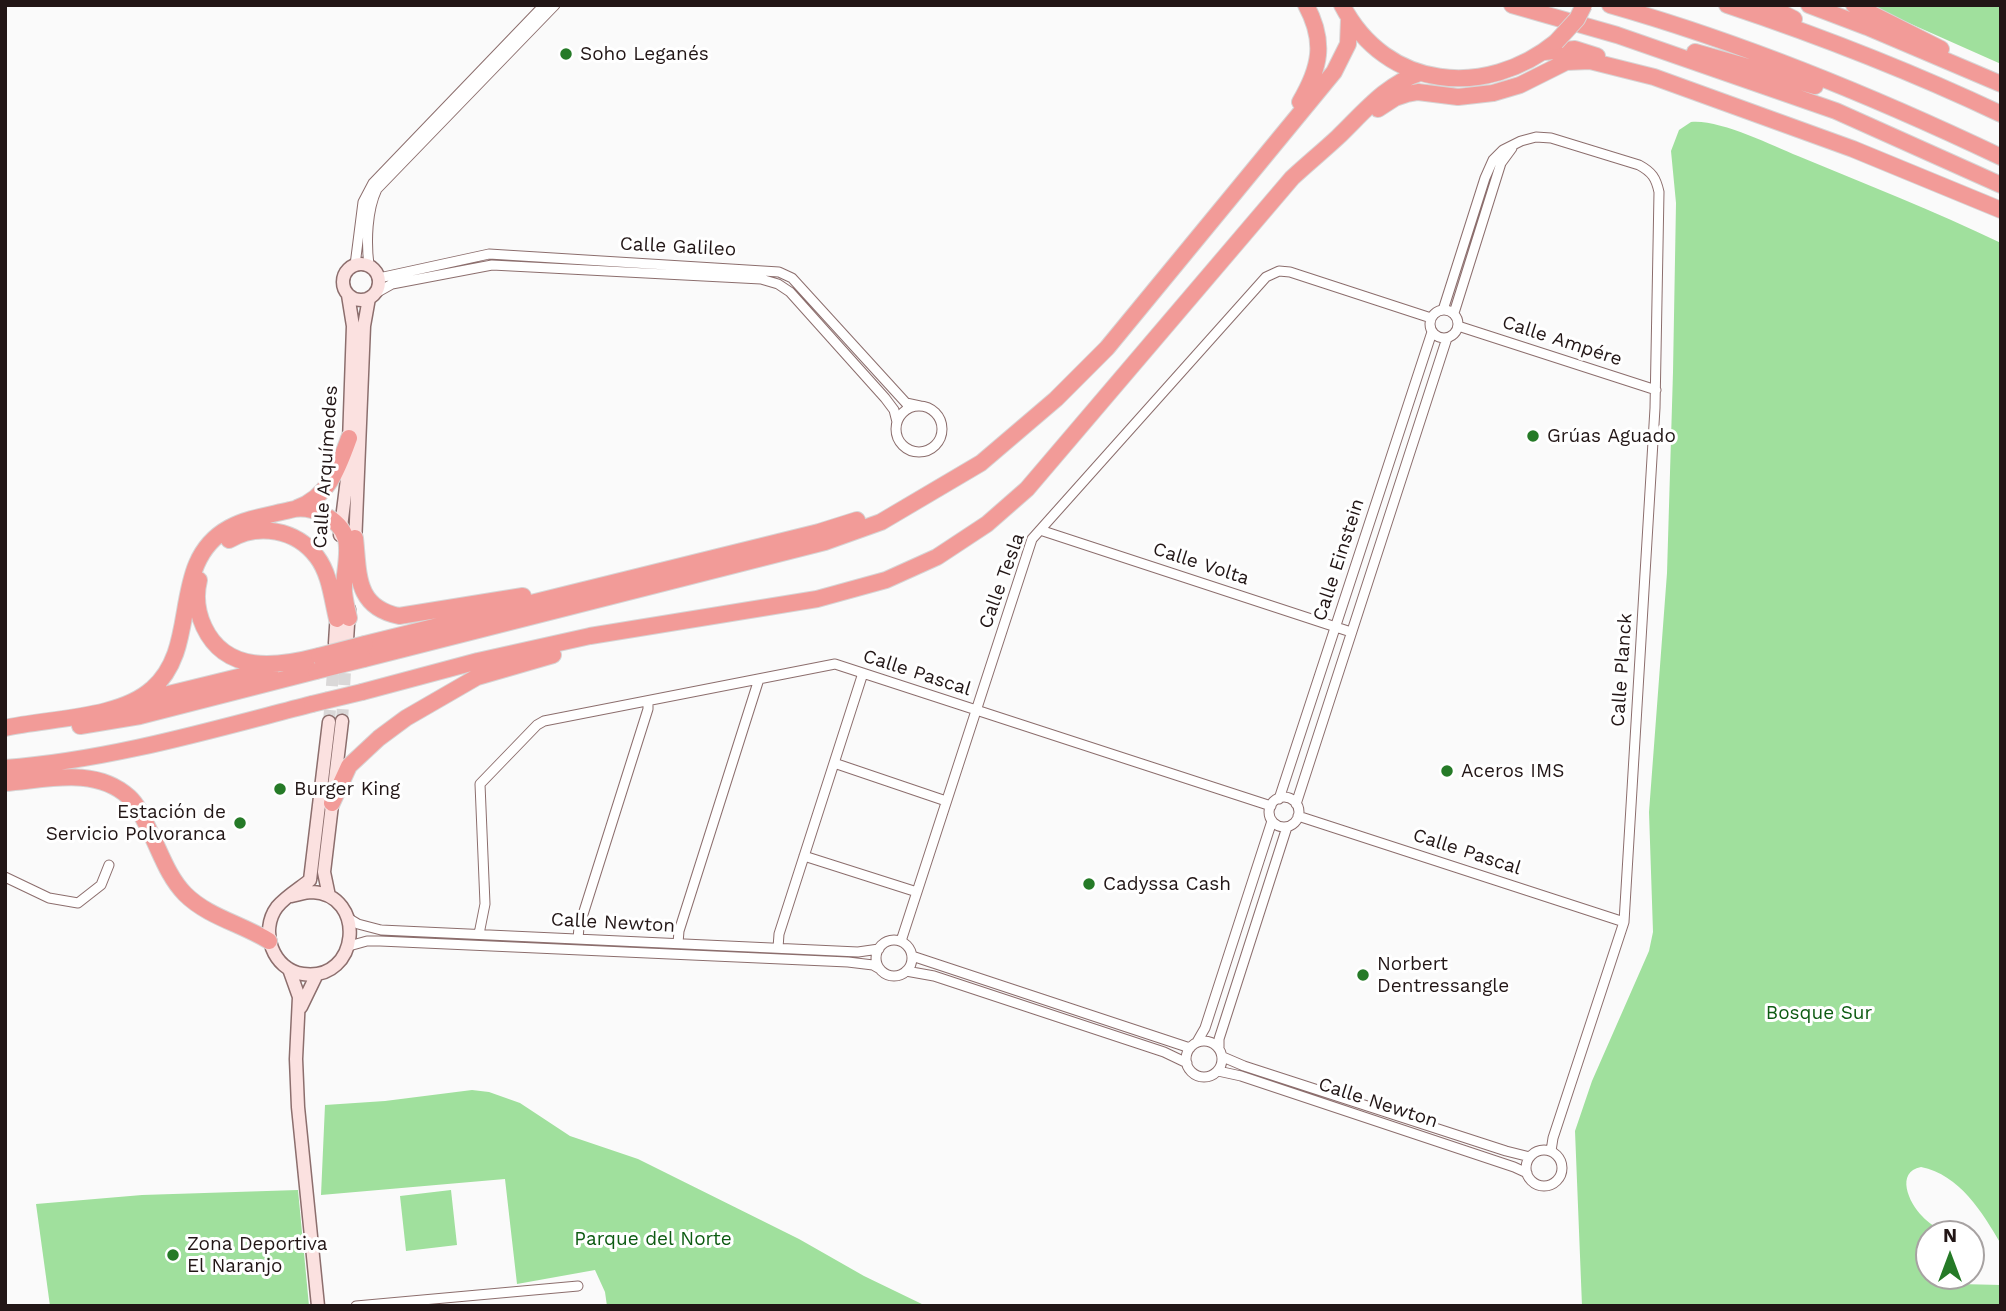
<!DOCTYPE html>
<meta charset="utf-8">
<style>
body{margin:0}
#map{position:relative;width:2006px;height:1311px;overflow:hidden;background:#fafafa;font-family:"Work Sans",sans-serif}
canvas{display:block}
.frame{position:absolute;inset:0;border:7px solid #221616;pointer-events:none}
.north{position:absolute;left:1915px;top:1220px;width:70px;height:70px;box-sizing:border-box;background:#fff;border:2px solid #a7a2a2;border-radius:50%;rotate:0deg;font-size:19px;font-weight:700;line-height:28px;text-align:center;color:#221616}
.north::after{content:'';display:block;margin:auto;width:24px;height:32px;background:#257a27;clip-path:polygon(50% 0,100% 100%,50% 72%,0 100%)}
</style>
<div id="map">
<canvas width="2006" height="1311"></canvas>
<div class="frame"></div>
<div class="north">N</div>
</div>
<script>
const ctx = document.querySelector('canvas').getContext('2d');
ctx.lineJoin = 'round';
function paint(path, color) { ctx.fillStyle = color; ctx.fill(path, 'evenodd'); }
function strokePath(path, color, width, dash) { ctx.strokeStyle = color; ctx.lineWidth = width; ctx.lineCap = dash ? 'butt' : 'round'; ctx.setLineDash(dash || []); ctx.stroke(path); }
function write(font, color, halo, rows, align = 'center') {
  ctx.font = font + ' "Work Sans",sans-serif'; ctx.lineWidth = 6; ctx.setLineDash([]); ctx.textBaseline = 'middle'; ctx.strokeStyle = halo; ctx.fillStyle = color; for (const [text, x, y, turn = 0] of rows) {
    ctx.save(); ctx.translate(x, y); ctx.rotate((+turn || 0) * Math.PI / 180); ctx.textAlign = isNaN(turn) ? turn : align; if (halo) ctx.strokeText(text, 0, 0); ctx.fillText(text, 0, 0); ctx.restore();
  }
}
paint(new Path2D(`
 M1870,5H2001V64L1884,12Z
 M1691,122C1719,119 1771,145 1798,156C1866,184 1934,211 2001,243V1244C1982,1212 1960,1175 1921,1167C1895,1172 1909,1203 1922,1216C1928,1223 1937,1227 1943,1234H1929V1276H1957V1280L1960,1284L2001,1285V1306H1582L1575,1131L1592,1081L1649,951L1653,932L1649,812L1667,573L1673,372L1676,203L1671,151L1679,130Z
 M472,1090L489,1092L520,1103L570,1136L638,1159L799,1239L864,1276L926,1306H607L605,1292L595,1270L517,1284L505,1179L321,1195L325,1105L385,1101Z
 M298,1190L309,1306H50L36,1204L142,1195Z
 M451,1190L457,1245L406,1251L400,1196Z`), '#a0e09d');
strokePath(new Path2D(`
 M342,721L346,655
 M329,722L334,660`), '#dad8d8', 12, [12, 6]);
const street = new Path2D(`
 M355,265L363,202L373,183L544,5
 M369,265C366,242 367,210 377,189L555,5
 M379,278L489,254L779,272L792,278L906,403L920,406
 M376,293L392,284L492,265L761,279L778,284L790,292L885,398L894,410L897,422
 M1430 324a14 14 0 1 1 28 0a14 14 0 1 1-28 0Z
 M1443,310L1485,178L1493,160L1503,150L1521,141L1536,137L1551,138L1639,165C1652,172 1656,178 1659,192L1655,408L1624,922L1553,1138L1551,1151
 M1454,313L1501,163L1512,148
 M1458,326L1656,390
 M896 429a23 23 0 1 1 46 0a23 23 0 1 1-46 0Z
 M1040,530L1351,632
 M834,763L946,801
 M1269 812a15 15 0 1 1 30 0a15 15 0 1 1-30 0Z
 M1279,799L1432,332
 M1296,804L1447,338
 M1298,816L1624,922
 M804,856L917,892
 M5,877L49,898L78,903L101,885L109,865
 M348,918L358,924L381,930L858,952L879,949
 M479,934L485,904L480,784L537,725L544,721L835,664L1271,806
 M578,939L579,927L648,709V701
 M876 958a18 18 0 1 1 36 0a18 18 0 1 1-36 0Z
 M901,941L1032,539L1266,277L1279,271L1290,272L1431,318
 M678,943L679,931L759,679
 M349,946L367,941H380L848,962L873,965L880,969
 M778,948L779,934L863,673
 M912,956L1190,1048
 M906,971L934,976L1164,1052L1187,1063
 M1186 1059a18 18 0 1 1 36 0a18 18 0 1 1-36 0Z
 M1197,1042L1205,1028L1272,821
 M1219,1047V1039L1287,827
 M1223,1057L1244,1066L1506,1151L1530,1157
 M1218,1071L1241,1076L1514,1167L1527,1173
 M1526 1168a18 18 0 1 1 36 0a18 18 0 1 1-36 0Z
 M356,1306L578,1286`);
const secondary = new Path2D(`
 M343 282a18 18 0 1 1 36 0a18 18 0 1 1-36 0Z
 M340,535L348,471L353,326L348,295
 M355,545L364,326L369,298
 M347,640L349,609
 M335,643L337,612
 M291,896C297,895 305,892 312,892C367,894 360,982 303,974C273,970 259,931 277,907C285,897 300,888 310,880L329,722
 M329,896L324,872L342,721
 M289,969L299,997L296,1059L298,1107L318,1306
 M301,1007L317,974`);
const highway = new Path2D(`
 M1342,5C1386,90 1486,99 1556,42
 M1512,5L1617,35L1836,111L2001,185
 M1610,5C1744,43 1875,97 2001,157
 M1727,5C1820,36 1912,72 2001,114
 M1766,5L1794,19
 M1809,5L1867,27L2001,84
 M1854,5L1941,49
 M1544,52L1575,49L1597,56
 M1695,52L1815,86
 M1300,102C1320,68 1326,42 1306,5
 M1378,109L1395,98L1407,94L1418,92L1458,97L1493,93L1520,85L1566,62L1590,61L1654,77L1853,149L2001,210
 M297,508C329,496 338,468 349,438
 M355,538C359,574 355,607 399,616L523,596
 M229,540C258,523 296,529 317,557C330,574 332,599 337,619
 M199,580C195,596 197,612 204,627C226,674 277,667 319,656
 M365,644L819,532L857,520
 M364,659L825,542L881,522L981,463L1056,399L1107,348L1334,72L1348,44L1349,18
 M362,692L478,661L590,636L817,599L886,580L937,557L987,524L1027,489L1292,178C1307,164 1323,151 1338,137C1363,113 1386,84 1420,73
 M140,701L271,669
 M80,726L140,716L316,671
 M5,728C48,718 119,719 152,689C202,646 167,562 229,528C247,518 270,515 290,510C310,504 340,518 346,539C350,555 343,576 344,592C345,601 347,610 349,618
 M5,768C110,760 211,730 312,704
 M5,783C46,780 95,766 129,797C140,807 146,825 153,838C162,857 170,879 185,894C208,917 242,924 269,941
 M332,803L349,766L379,738L406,718L477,677L553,655`);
strokePath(street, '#8c6e6d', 11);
strokePath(secondary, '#8c6e6d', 15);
strokePath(highway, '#d7d5d5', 18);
strokePath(street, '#fff', 9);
strokePath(secondary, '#fbe1e0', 12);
strokePath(highway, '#f29b98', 16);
const highwayBridge = new Path2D(`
 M1556,42L1577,19L1584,5
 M319,656L365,644
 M316,671L364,659
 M312,704L362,692`);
strokePath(highwayBridge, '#d7d5d5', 18, []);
strokePath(highwayBridge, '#f29b98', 16);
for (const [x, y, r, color] of [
 [566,54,7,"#257a27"],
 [1533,436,7,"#257a27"],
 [1447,771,7,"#257a27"],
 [280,789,7,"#257a27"],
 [240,823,7,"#257a27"],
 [1089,884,7,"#257a27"],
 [1363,975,7,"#257a27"],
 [173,1255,7,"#257a27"]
]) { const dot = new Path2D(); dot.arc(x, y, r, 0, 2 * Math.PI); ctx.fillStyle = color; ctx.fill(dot); strokePath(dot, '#fff', 2.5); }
write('19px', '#221616', '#fff', [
 ["Soho Leganés",580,54],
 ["Grúas Aguado",1547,436],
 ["Aceros IMS",1461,771],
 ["Burger King",294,789],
 ["Estación de",226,812,"right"],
 ["Servicio Polvoranca",226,834,"right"],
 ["Cadyssa Cash",1103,884],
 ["Norbert",1377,964],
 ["Dentressangle",1377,986],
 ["Zona Deportiva",187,1244],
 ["El Naranjo",187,1266]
], 'left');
write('19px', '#221616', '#fff', [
 ["Calle Galileo",678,247,3],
 ["Calle Ampére",1562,341,18],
 ["Calle Arquímedes",326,467,-86],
 ["Calle Einstein",1339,560,-72],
 ["Calle Volta",1201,564,18],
 ["Calle Tesla",1002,581,-70],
 ["Calle Planck",1622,670,-86],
 ["Calle Pascal",917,673,18],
 ["Calle Pascal",1467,852,18],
 ["Calle Newton",613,923,3],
 ["Calle Newton",1378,1103,18]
]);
write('19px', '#0d5b12', '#fff', [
 ["Bosque Sur",1819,1013],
 ["Parque del Norte",653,1239]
]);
</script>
